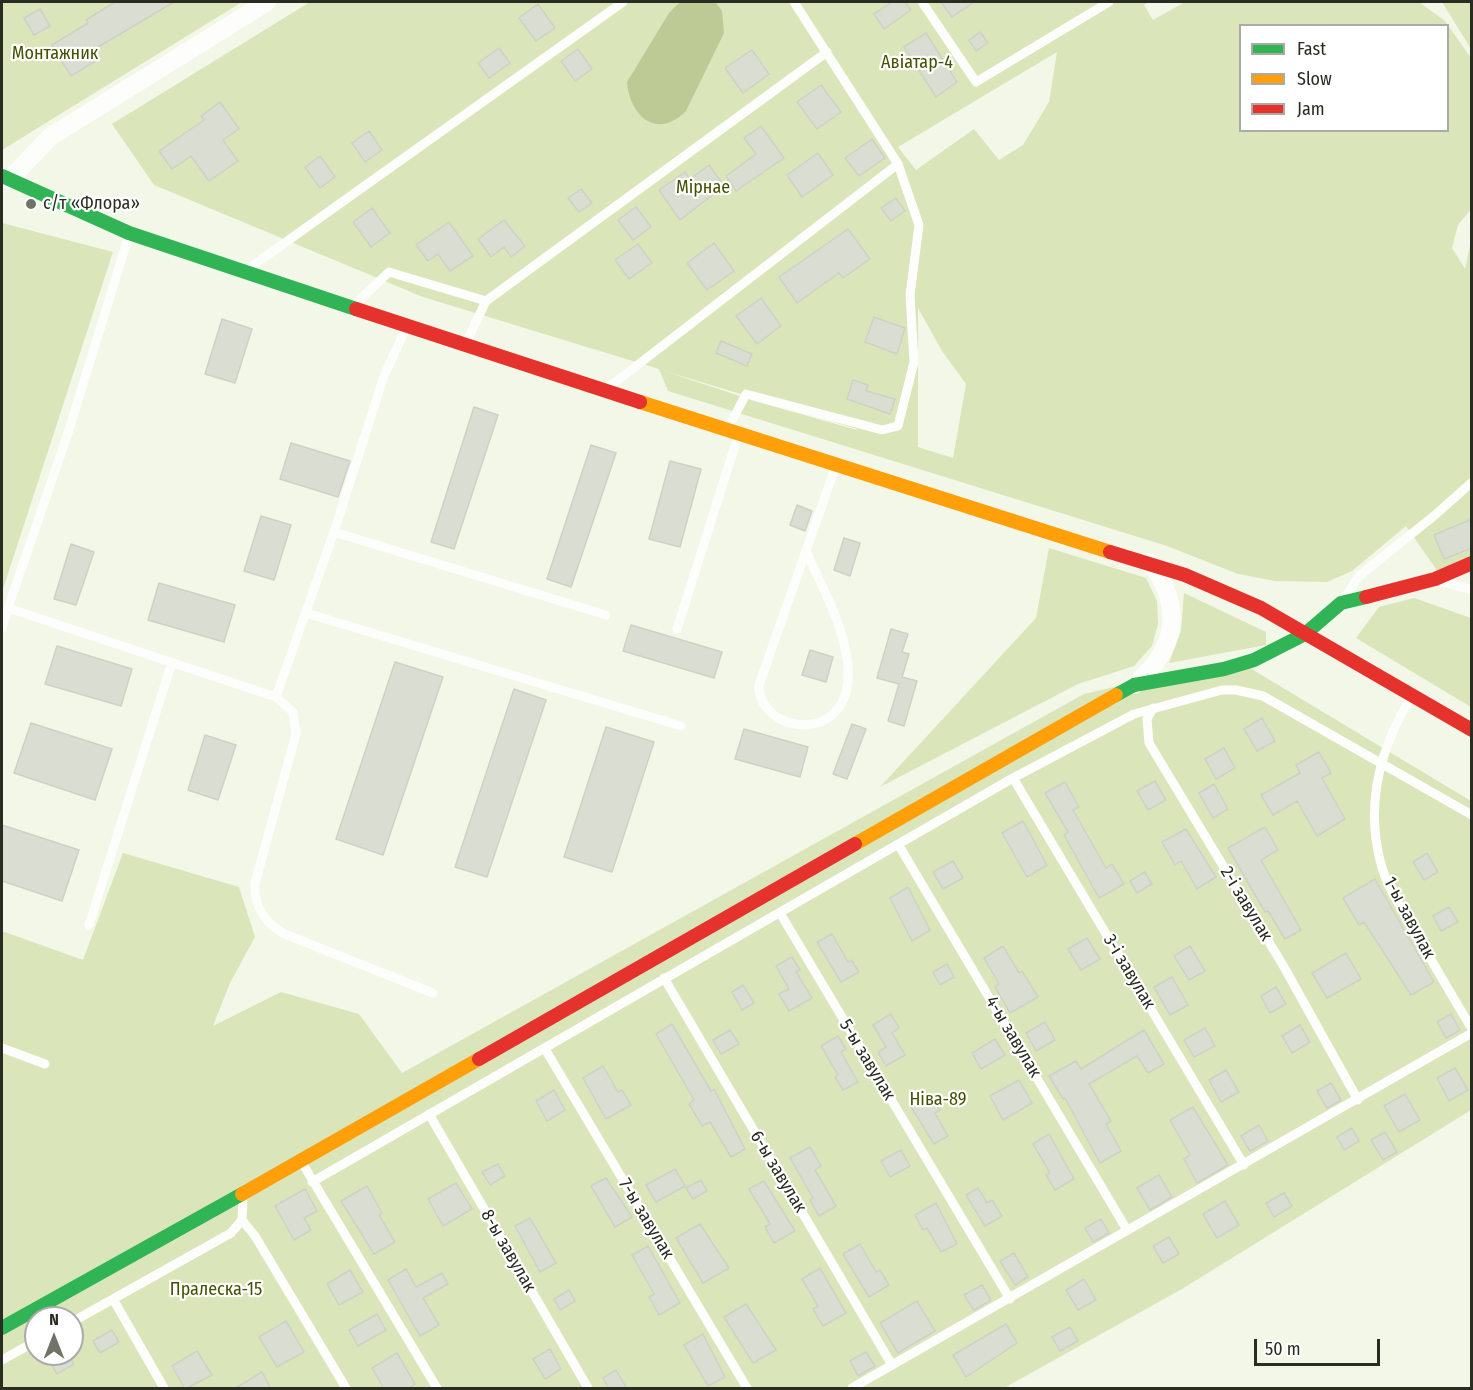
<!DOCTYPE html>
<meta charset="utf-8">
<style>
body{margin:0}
#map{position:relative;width:1473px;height:1390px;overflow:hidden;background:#f2f7e8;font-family:"Fira Sans Condensed",sans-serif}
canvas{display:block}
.frame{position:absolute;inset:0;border:3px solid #2a2c22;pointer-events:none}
.legend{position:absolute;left:1239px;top:24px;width:210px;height:108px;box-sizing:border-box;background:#fff;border:2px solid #aaaba7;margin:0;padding:8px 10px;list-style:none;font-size:18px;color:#2a2c22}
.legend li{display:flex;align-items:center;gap:12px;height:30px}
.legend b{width:30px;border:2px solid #aaaba7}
.north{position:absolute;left:24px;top:1306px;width:60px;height:60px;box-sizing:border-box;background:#fff;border:2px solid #aaaba7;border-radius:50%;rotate:0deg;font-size:16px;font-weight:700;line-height:24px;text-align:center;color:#2a2c22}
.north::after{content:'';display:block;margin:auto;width:21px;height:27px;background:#707367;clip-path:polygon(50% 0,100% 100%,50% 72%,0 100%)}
.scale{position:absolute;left:1254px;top:1339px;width:126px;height:27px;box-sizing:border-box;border:3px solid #2a2c22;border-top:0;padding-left:8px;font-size:18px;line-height:21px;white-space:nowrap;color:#2a2c22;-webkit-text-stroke:4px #fff;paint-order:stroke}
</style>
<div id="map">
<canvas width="1473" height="1390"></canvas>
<div class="frame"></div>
<ul class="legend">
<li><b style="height:8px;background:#30b455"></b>Fast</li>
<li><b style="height:8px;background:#ff9f0a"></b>Slow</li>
<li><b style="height:8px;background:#e5322d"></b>Jam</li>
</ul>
<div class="north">N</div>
<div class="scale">50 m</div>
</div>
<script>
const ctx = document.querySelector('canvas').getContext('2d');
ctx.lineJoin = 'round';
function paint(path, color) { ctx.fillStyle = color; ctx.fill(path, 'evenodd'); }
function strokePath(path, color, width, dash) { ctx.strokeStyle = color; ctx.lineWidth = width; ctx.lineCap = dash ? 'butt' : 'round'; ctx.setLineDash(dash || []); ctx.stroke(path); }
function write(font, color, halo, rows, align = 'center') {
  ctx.font = font + ' "Fira Sans Condensed",sans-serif'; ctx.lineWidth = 4.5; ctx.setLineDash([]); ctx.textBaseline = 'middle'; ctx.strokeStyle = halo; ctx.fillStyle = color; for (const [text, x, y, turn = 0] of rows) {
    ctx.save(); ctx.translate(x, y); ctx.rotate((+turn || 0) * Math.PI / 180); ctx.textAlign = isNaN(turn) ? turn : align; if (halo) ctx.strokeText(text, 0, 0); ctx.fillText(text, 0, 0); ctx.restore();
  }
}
paint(new Path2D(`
 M2,2H242L2,150Z
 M310,2H1149L1144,5L1153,20L1185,2H1419L1445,21L1471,58V209L1458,225L1452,248L1465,269L1471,241V557L1438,572L1406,526L1352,571L1327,582L1275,581L1238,574L1167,546L668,391L659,369L423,297L154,185L112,124ZM1240,26H1448V130H1240ZM1057,52L1049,102L1023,145L999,160L974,129L916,170L898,147ZM918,308L942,351L966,384L953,458L918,447ZM661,370L857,429V430L758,402Z
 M1442,2H1471V49Z
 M2,223L113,252L2,592Z
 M1049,548L1146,578L1157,601L1158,624L1152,646L1134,666L1078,684L880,787L1036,618Z
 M1184,593L1266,632V645L1169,663L1181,631Z
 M1414,598L1471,618V707L1356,638L1379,607Z
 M1235,659L1471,801V1110L1182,1289L1004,1388H2V931L83,960L123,853L239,887L255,937L230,983L213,1026L281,992L359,1014L402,1073L1084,694ZM36,1318H72V1354H36Z`), '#dae5ba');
paint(new Path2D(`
 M680,2H715L722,11L724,33L686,111C657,140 630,117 627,82L669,13Z`), '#bdca96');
const building = new Path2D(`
 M115,2H174L88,53L94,62L71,76L52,45L88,23L86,20Z
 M892,2H905L911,10L884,29L874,14Z
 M941,2H974L952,17Z
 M538,4L555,28L536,41L519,18Z
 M40,9L50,26L34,35L24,18Z
 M980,32L988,43L976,51L969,40Z
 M926,33L957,82L936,97L904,47Z
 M499,48L510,63L489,78L478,63Z
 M578,49L592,69L575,81L561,61Z
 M752,50L769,74L743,93L725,68Z
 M821,85L841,112L817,129L797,102Z
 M220,102L239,129L223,140L238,161L209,181L191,156L172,169L159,151L204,120L201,116Z
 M761,126L784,158L736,191L726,176L756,154L744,138Z
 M369,131L382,150L365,162L352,143Z
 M872,139L885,158L859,176L845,158Z
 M818,153L833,175L802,197L787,175Z
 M320,156L335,177L320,188L305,167Z
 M709,165L724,186L680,220L659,190L685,172L690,179Z
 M581,189L592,203L579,212L568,198Z
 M896,198L905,211L891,221L881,208Z
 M636,207L651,227L633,240L618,220Z
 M372,208L390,233L371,247L353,222Z
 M504,220L525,246L511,257L504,247L491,257L478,239Z
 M449,222L473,256L450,271L438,254L428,261L416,245Z
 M848,229L870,259L843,278L839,273L797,303L779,277Z
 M714,243L734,271L707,290L687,263Z
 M638,244L652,263L629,279L615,260Z
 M761,298L781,326L757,344L736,316Z
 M874,317L905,328L897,354L865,342Z
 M222,319L252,329L235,383L205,374Z
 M721,341L752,354L747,366L716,353Z
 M853,380L868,385L866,391L895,399L890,414L847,399Z
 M474,407L498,415L454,549L431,542Z
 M291,443L350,461L338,497L280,479Z
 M591,445L616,453L571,587L547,579Z
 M670,461L701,469L680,547L649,539Z
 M797,505L812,511L805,531L790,525Z
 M261,516L291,525L274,580L244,571Z
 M1472,519V548L1444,559L1434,535Z
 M844,538L860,543L850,576L834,570Z
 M71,544L94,552L76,605L54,599Z
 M159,583L235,605L224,642L148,620Z
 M631,625L722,652L714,678L623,651Z
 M891,629L908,634L902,652L909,654L902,677L917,681L904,726L888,721L899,684L877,678Z
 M57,646L132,669L121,706L45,684Z
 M810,650L833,657L826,682L802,675Z
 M395,662L443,677L383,855L336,839Z
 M514,689L546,700L487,877L455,867Z
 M1262,718L1275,741L1257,751L1244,729Z
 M31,723L112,749L95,800L14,773Z
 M852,724L866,729L847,779L833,774Z
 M606,727L654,742L612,872L564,857Z
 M744,729L808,747L800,777L735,759Z
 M205,735L236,745L218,800L188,790Z
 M1224,748L1235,768L1216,779L1205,759Z
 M1319,752L1331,773L1322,778L1345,819L1317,836L1297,801L1273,815L1261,795L1300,773L1296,765Z
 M1155,781L1166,800L1148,810L1137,791Z
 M1065,782L1079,807L1073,810L1106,868L1112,864L1124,884L1099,898L1064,835L1068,832L1045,793Z
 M1214,784L1228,809L1213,818L1199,793Z
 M1023,821L1047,865L1027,877L1002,833Z
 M2,825L79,850L62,901L2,881Z
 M1265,827L1278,850L1261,860L1301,930L1285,939L1268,911L1265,912L1228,848Z
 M1186,829L1216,877L1197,889L1181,861L1175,865L1162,842Z
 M1427,853L1438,872L1424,880L1413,862Z
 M953,861L963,878L943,889L933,872Z
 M1145,872L1152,884L1137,893L1130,881Z
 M1375,879L1434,982L1411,995L1364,922L1359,925L1343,898Z
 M908,887L930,930L912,941L890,898Z
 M1449,907L1458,922L1441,931L1433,916Z
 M832,934L848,962L851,960L859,972L841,982L817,942Z
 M1087,938L1100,959L1081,970L1068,949Z
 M1003,946L1019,973L1022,971L1038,997L1010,1013L995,987L999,984L984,958Z
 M1190,946L1205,971L1189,980L1174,956Z
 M1346,953L1361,979L1327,998L1312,973Z
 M792,957L800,970L796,972L812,998L789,1011L779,994L789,989L776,966Z
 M947,964L954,977L940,985L933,972Z
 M1172,977L1188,1005L1170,1015L1154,987Z
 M743,985L754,1003L742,1010L732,992Z
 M1276,987L1286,1004L1270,1013L1261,996Z
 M891,1014L899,1028L892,1033L905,1055L886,1066L878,1052L886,1047L873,1025Z
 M1451,1014L1460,1030L1446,1038L1437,1022Z
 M1045,1022L1055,1040L1036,1051L1026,1033Z
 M672,1024L711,1091L714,1089L745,1149L731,1157L710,1122L702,1126L689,1104L694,1100L656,1034Z
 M1300,1025L1310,1042L1292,1053L1282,1036Z
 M1205,1028L1215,1046L1194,1057L1184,1040Z
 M730,1030L739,1044L721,1054L713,1040Z
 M1144,1030L1164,1064L1148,1073L1137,1056L1089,1084L1111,1121L1106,1124L1121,1151L1100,1163L1065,1098L1063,1099L1049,1076L1076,1061L1081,1069Z
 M838,1036L846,1049L841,1052L858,1082L843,1090L835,1077L838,1075L821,1046Z
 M995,1039L1005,1055L981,1069L972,1053Z
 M603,1066L618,1092L622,1090L631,1105L606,1119L583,1078Z
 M1455,1068L1468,1090L1449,1101L1437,1078Z
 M1226,1070L1239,1092L1221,1102L1209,1080Z
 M1019,1080L1032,1103L1003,1120L990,1096Z
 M1331,1083L1341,1100L1327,1108L1317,1091Z
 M554,1090L565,1110L547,1121L536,1101Z
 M1405,1094L1420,1120L1399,1132L1384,1106Z
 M932,1095L940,1110L935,1113L948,1136L934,1144L911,1107Z
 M1193,1107L1228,1165L1197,1183L1184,1159L1190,1155L1170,1120Z
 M1259,1125L1268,1141L1250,1151L1241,1136Z
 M1352,1128L1359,1141L1344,1150L1337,1137Z
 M1385,1132L1397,1152L1383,1160L1371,1140Z
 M1049,1134L1074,1179L1055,1190L1046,1175L1050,1173L1033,1144Z
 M810,1147L821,1166L815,1170L836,1206L819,1216L810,1200L813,1198L790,1158Z
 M901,1150L910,1166L890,1177L881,1161Z
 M498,1164L505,1176L490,1185L482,1172Z
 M675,1169L685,1186L656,1202L646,1185Z
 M1159,1175L1172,1197L1150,1210L1137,1188Z
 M606,1178L632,1217L615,1227L591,1186Z
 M701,1180L707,1191L693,1199L686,1188Z
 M764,1181L795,1231L774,1243L765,1227L770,1224L749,1189Z
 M456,1183L472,1209L443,1226L428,1199Z
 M367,1186L382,1213L379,1215L395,1242L374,1254L341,1201Z
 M978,1188L987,1203L992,1200L1002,1216L985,1226L966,1195Z
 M305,1189L317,1211L304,1218L311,1230L294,1240L275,1206Z
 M1284,1193L1292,1206L1274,1217L1266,1203Z
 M1225,1201L1239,1225L1217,1238L1203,1214Z
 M936,1203L957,1244L941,1252L927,1228L923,1230L915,1215Z
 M530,1218L556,1263L540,1272L515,1226Z
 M1101,1219L1109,1233L1093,1242L1085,1228Z
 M700,1224L729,1268L703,1283L676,1238Z
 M1169,1237L1179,1254L1163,1263L1153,1246Z
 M860,1244L876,1272L880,1270L889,1285L869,1297L843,1254Z
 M648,1246L680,1303L659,1315L649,1297L654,1294L632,1255Z
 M1014,1253L1028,1277L1015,1285L1000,1261Z
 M820,1268L846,1313L823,1326L813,1309L818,1306L802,1279Z
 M406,1269L416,1287L442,1273L448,1284L423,1298L439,1325L420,1336L388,1280Z
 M350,1270L363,1292L339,1305L327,1284Z
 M1084,1279L1096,1300L1078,1310L1066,1290Z
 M982,1285L991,1300L974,1310L964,1295Z
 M569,1290L575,1301L560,1310L554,1299Z
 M917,1301L935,1331L898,1353L880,1323Z
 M746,1304L776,1350L753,1363L724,1317Z
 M377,1314L386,1330L358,1346L349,1330Z
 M286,1321L304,1352L277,1367L259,1337Z
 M1006,1324L1017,1343L966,1377L953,1355Z
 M1070,1327L1078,1341L1060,1351L1052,1337Z
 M112,1330L119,1342L100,1353L93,1341Z
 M703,1334L725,1377L708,1386L684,1345Z
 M550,1349L561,1369L545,1379L533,1359Z
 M197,1351L212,1375L185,1389L172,1366Z
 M866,1352L875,1366L858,1376L850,1361Z
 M397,1353L415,1384L408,1389H384L372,1368Z
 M63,1354H68L74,1364L57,1374L50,1362Z
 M616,1370L627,1389H609L603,1378Z
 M262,1372L271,1389H234Z`);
paint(building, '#daded2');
strokePath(building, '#ced2c5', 1.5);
strokePath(new Path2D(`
 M922,2L976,82L1109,2
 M129,235L68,433L8,608L276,697L334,532L384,376L406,328
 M248,269L623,2
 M354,305L389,272L486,301
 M466,343L486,301L827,52
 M609,387L898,164L794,2
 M724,427L733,419L746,394L882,430L898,426L914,362L910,295L919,225L898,164
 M334,532L606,615
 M806,551C822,587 845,627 848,667C854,747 758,735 759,685L835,468
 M1443,582L1472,590
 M1346,596L1359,576L1435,515L1472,482
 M306,613L681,726
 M2,628L8,608
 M677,629L738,436
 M276,697L293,712L296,734L255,883C254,908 265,924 287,935L433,993
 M1411,697C1380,748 1365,805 1381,864C1387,887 1402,909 1414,930C1433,963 1452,996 1472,1029
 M1153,708L1147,719L1149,743L1284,967L1358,1100
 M1013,778L1244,1165
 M898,844L1127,1230
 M780,913L1010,1299
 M89,925L172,662
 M664,978L892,1365
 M2,1048L45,1064
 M545,1049L747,1388
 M429,1114L588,1388
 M301,1161L437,1388
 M312,1182L1013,778L1134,714L1222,690H1236L1263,696L1472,815
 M242,1220L255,1236L346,1388
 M113,1299L164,1388
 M72,1322L231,1233L242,1220L243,1197
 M2,1360L36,1341
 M852,1388L1472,1033`), '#fdfefc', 9);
strokePath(new Path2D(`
 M9,180L50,137L267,2
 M1134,685C1177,649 1184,608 1150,562`), '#fdfefc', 18);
strokePath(new Path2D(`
 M2,176L129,233L356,309
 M1116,695L1134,685L1224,669L1254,660L1305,634L1341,603L1366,597
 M2,1328L242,1194`), '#30b455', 14);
strokePath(new Path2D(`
 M640,402L1110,552
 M855,844L1116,695
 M242,1194L479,1059`), '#ff9f0a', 14);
strokePath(new Path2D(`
 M356,309L640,402
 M1110,552L1185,575L1261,608L1472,730
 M1366,597L1435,579L1472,563
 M479,1059L855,844`), '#e5322d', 14);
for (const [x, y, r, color] of [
 [31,204,6,"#707367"]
]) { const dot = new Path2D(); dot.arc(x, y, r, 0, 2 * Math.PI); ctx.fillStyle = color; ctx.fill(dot); strokePath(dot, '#fff', 2); }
write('18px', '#445100', '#fff', [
 ["Монтажник",55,54],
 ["Авіатар-4",917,63],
 ["Мірнае",703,188],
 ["Ніва-89",938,1100],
 ["Пралеска-15",216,1290]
]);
write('18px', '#2a2c22', '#fff', [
 ["с/т «Флора»",43,204]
], 'left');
write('18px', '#2a2c22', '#fff', [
 ["2-і завулак",1246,904,59],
 ["1-ы завулак",1409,918,62],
 ["3-і завулак",1129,972,59],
 ["4-ы завулак",1013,1037,59],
 ["5-ы завулак",867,1060,59],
 ["6-ы завулак",778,1172,59],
 ["7-ы завулак",646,1219,59],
 ["8-ы завулак",508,1251,60]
]);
</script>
